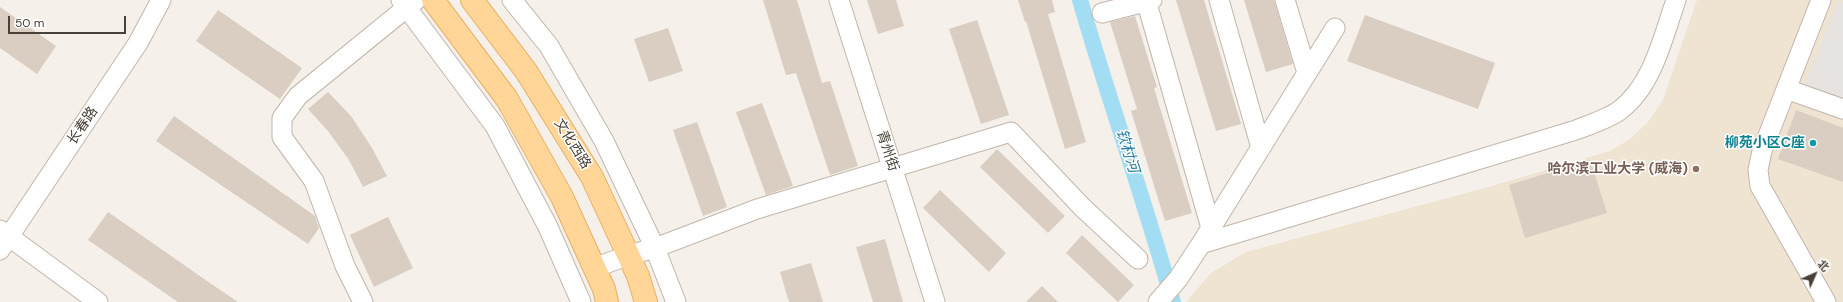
<!DOCTYPE html>
<meta charset="utf-8">
<style>
body{margin:0}
#map{position:relative;width:1843px;height:302px;overflow:hidden;background:#f5f0e9;font-family:"DM Sans","Noto Sans SC",sans-serif}
canvas{display:block}
.north{position:absolute;left:1795px;top:254px;width:40px;height:40px;-webkit-text-stroke:3px #fff;paint-order:stroke;rotate:45deg;font-size:11px;font-weight:700;line-height:16px;text-align:center;color:#494037}
.north::after{content:'';display:block;margin:auto;width:14px;height:18px;background:#494037;clip-path:polygon(50% 0,100% 100%,50% 72%,0 100%)}
.scale{position:absolute;left:8px;top:16px;width:118px;height:18px;box-sizing:border-box;border:2px solid #494037;border-top:0;padding-left:5px;font-size:12px;line-height:14px;white-space:nowrap;color:#494037;-webkit-text-stroke:3px #fff;paint-order:stroke}
</style>
<div id="map">
<canvas width="1843" height="302"></canvas>
<div class="north">北</div>
<div class="scale">50 m</div>
</div>
<script>
const ctx = document.querySelector('canvas').getContext('2d');
ctx.lineJoin = 'round';
function paint(path, color) { ctx.fillStyle = color; ctx.fill(path, 'evenodd'); }
function strokePath(path, color, width, dash) { ctx.strokeStyle = color; ctx.lineWidth = width; ctx.lineCap = dash ? 'butt' : 'round'; ctx.setLineDash(dash || []); ctx.stroke(path); }
function write(font, color, halo, rows, align = 'center') {
  ctx.font = font + ' "DM Sans","Noto Sans SC",sans-serif'; ctx.lineWidth = 3; ctx.setLineDash([]); ctx.textBaseline = 'middle'; ctx.strokeStyle = halo; ctx.fillStyle = color; for (const [text, x, y, turn = 0] of rows) {
    ctx.save(); ctx.translate(x, y); ctx.rotate((+turn || 0) * Math.PI / 180); ctx.textAlign = isNaN(turn) ? turn : align; if (halo) ctx.strokeText(text, 0, 0); ctx.fillText(text, 0, 0); ctx.restore();
  }
}
paint(new Path2D(`
 M1697,0H1843V302H1186L1211,273L1246,252L1489,187L1610,151L1630,139L1647,123L1663,100Z`), '#efe3d2');
paint(new Path2D(`
 M1838,1L1843,2V100L1804,85Z`), '#e6e3e1');
strokePath(new Path2D(`
 M1080,0C1109,101 1145,201 1173,302`), '#a3ddf4', 16);
paint(new Path2D(`
 M763,0H797L822,83L830,81L858,166L830,175L796,73L786,75Z
 M867,0H896L904,26L878,34Z
 M1018,0H1052L1055,12L1048,14L1086,142L1065,149L1026,21L1025,22Z
 M1176,0H1204L1241,124L1216,131Z
 M1244,0H1274L1293,64L1266,72Z
 M0,7L56,46L37,74L0,48Z
 M218,10L302,68L280,99L196,41Z
 M1365,15L1495,63L1478,109L1347,61Z
 M1135,16L1157,87L1154,88L1192,213L1165,221L1131,111L1137,109L1110,22Z
 M977,20L1009,115L981,124L949,29Z
 M668,28L683,71L649,82L634,39Z
 M328,92L351,116L372,148L387,176L363,187L349,160L328,131L308,109Z
 M762,103L793,186L766,195L736,112Z
 M1796,110L1843,128V182L1778,159Z
 M174,116L315,216L319,228L308,244L156,141Z
 M697,122L727,207L703,216L673,130Z
 M997,149L1065,216L1048,233L980,167Z
 M1590,160L1607,213L1525,238L1509,185Z
 M940,190L1006,253L989,272L923,208Z
 M108,212L207,281L238,302H178L88,240Z
 M388,217L413,268L374,287L350,235Z
 M1082,235L1134,285L1118,302L1066,253Z
 M885,239L903,302H873L856,247Z
 M811,263L823,302H789L780,272Z
 M1042,286L1058,302H1026Z`), '#dacdc1');
const minor = new Path2D(`
 M401,0L495,126L548,227L581,302
 M512,0L549,46L604,141L655,248L676,302
 M839,0L935,302
 M1146,0L1211,228
 M1219,0L1261,148
 M1285,0L1307,73
 M1821,0L1762,151L1758,170L1760,186L1826,302
 M1102,13L1152,0
 M1786,89L1843,109
 M0,230L98,302
 M1201,244L1576,130C1589,125 1610,118 1620,110C1653,85 1663,37 1676,0
 M0,250L138,43L161,0
 M594,268L629,255L655,248L757,209L1011,132L1083,208L1138,259
 M363,302L345,266L314,181L282,137V118L298,96L416,0
 M1158,302L1178,279L1201,244L1335,28`);
const major = new Path2D(`
 M433,0L507,99L562,197L604,289L607,302
 M472,0L526,71L592,177L638,276L646,302`);
strokePath(minor, '#c1b6ab', 21);
strokePath(major, '#e9b063', 24);
strokePath(minor, '#fff', 19);
strokePath(major, '#ffd598', 22);
for (const [x, y, r, color] of [
 [1813,143,4,"#0f9aa8"],
 [1696,169,4,"#8d6e63"]
]) { const dot = new Path2D(); dot.arc(x, y, r, 0, 2 * Math.PI); ctx.fillStyle = color; ctx.fill(dot); strokePath(dot, '#fff', 1.5); }
write('14px', '#494037', '#fff', [
 ["长春路",83,126,-56],
 ["文化西路",572,144,58],
 ["青州街",887,151,72]
]);
write('bold 14px', '#0d838f', '#fff', [
 ["柳苑小区C座",1805,143]
], 'right');
write('bold 14px', '#785e54', '#fff', [
 ["哈尔滨工业大学 (威海)",1688,169]
], 'right');
write('italic 15px', '#267da2', '#fff', [
 ["钦村河",1127,151,73]
]);
</script>
